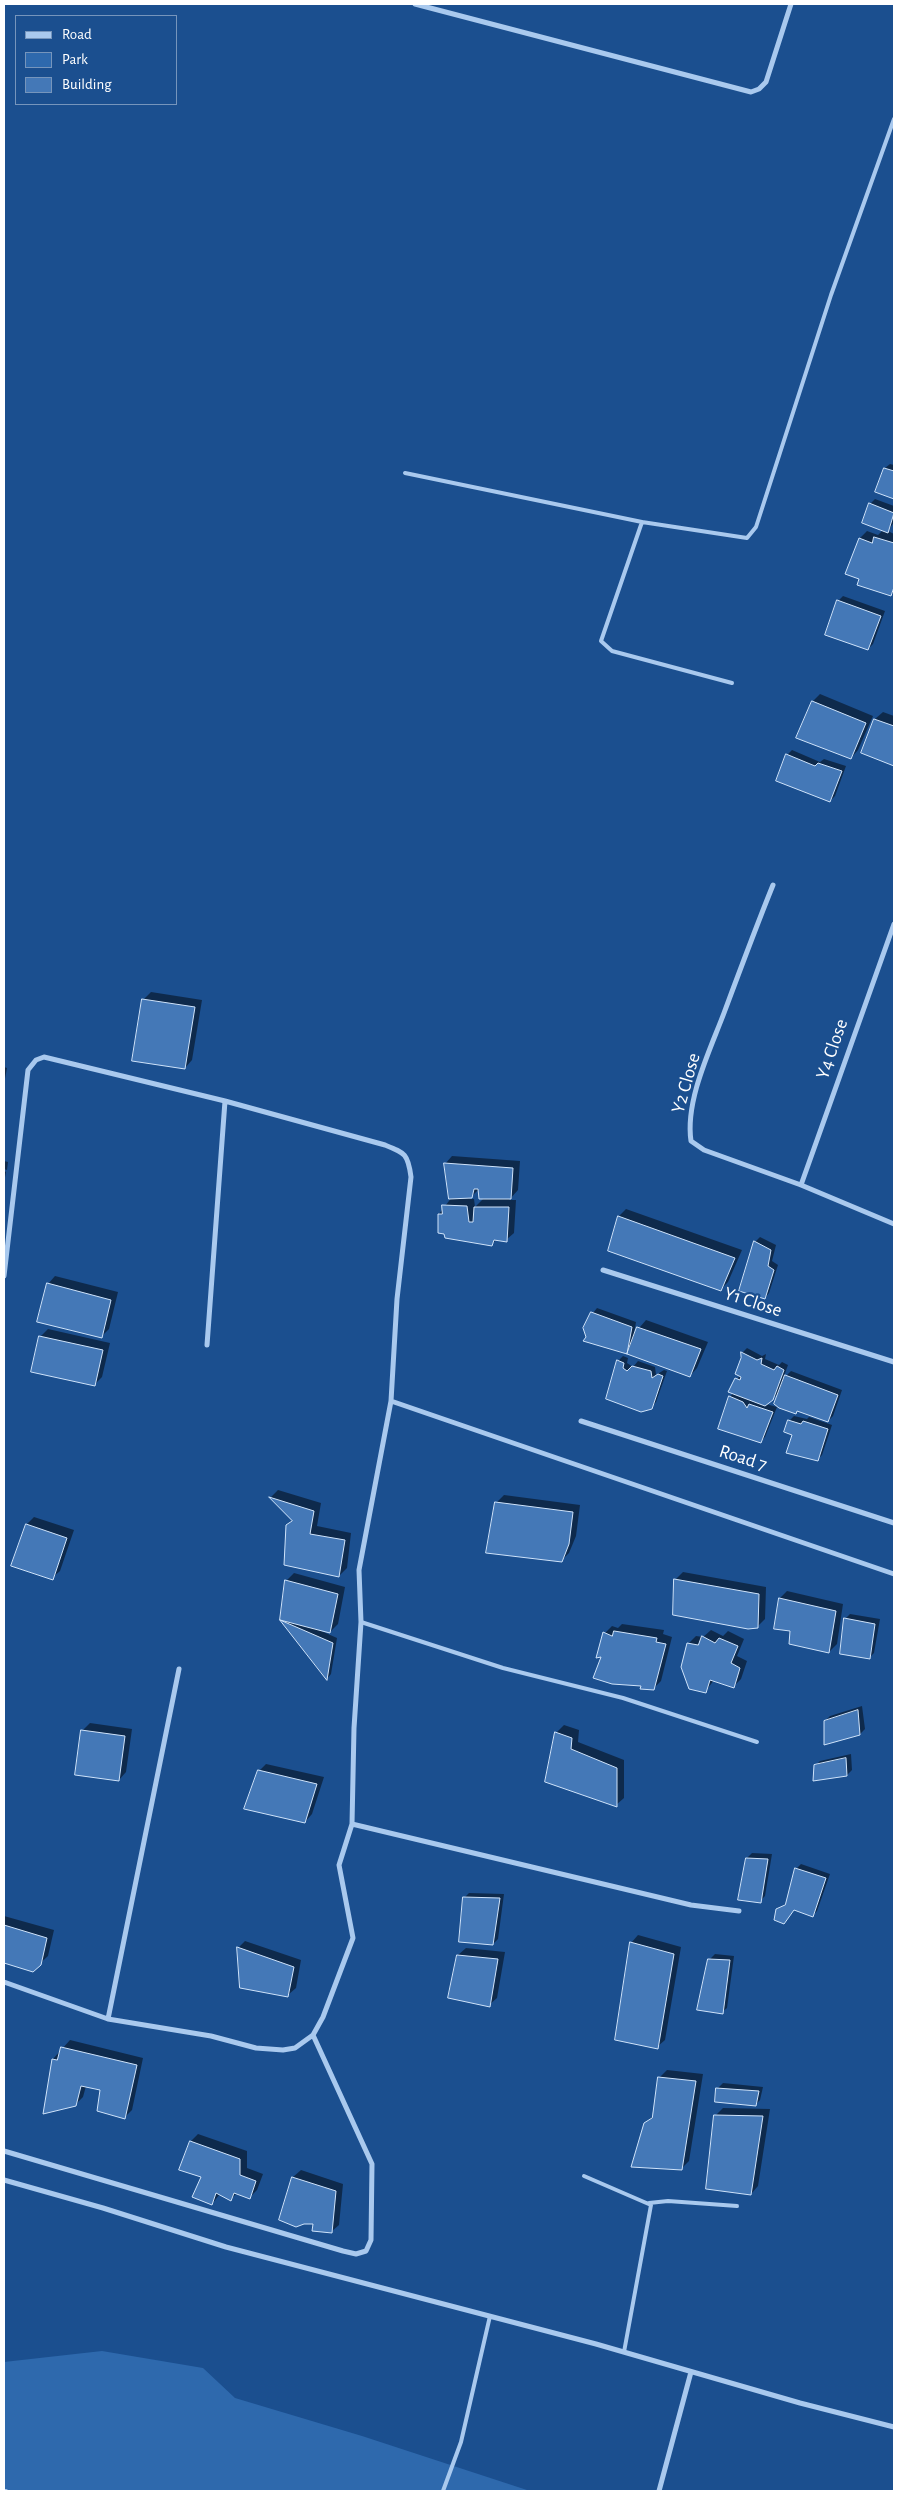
<!DOCTYPE html>
<style>
body{margin:0}
#map{position:relative;width:898px;height:2495px;overflow:hidden;background:#1b4f8f;font-family:"Alegreya Sans",sans-serif}
canvas{display:block}
.frame{position:absolute;inset:0;border:5px solid #fff;pointer-events:none}
.legend{position:absolute;left:15px;top:15px;width:162px;height:90px;box-sizing:border-box;background:#1b4f8f;border:1px solid #7695bc;margin:0;padding:6px 9px;list-style:none;font-size:15px;color:#fff}
.legend li{display:flex;align-items:center;gap:10px;height:25px}
.legend b{width:25px;border:1px solid #7695bc}
</style>
<div id="map">
<canvas width="898" height="2495"></canvas>
<div class="frame"></div>
<ul class="legend">
<li><b style="height:6px;background:#a9c9ee"></b>Road</li>
<li><b style="height:14px;background:#2e69ad"></b>Park</li>
<li><b style="height:14px;background:#4478b7"></b>Building</li>
</ul>
</div>
<script>
const ctx = document.querySelector('canvas').getContext('2d');
ctx.lineJoin = 'round';
function paint(path, color) { ctx.fillStyle = color; ctx.fill(path, 'evenodd'); }
function strokePath(path, color, width, dash) { ctx.strokeStyle = color; ctx.lineWidth = width; ctx.lineCap = dash ? 'butt' : 'round'; ctx.setLineDash(dash || []); ctx.stroke(path); }
function write(font, color, halo, rows, align = 'center') {
  ctx.font = font + ' "Alegreya Sans",sans-serif'; ctx.lineWidth = 4.5; ctx.setLineDash([]); ctx.textBaseline = 'middle'; ctx.strokeStyle = halo; ctx.fillStyle = color; for (const [text, x, y, turn = 0] of rows) {
    ctx.save(); ctx.translate(x, y); ctx.rotate((+turn || 0) * Math.PI / 180); ctx.textAlign = isNaN(turn) ? turn : align; if (halo) ctx.strokeText(text, 0, 0); ctx.fillText(text, 0, 0); ctx.restore();
  }
}
paint(new Path2D(`
 M102,2351L203,2368L235,2398L362,2436L530,2491H4V2362Z`), '#2e69ad');
paint(new Path2D(`
 M890,464L894,465V498L876,491L885,468Z
 M875,499L894,506V522L888,531L894,534V591L891,595L861,578L860,538L867,531L878,535L883,530L870,504Z
 M843,596L885,611L873,644L868,649L838,601Z
 M820,694L873,716L858,750L851,758L813,701Z
 M883,712L894,716V765L863,753L875,719Z
 M792,750L820,762L824,759L846,766L835,796L830,801L787,755Z
 M151,992L202,1000L192,1060L185,1068L144,999Z
 M4,1067L7,1068L4,1084Z
 M452,1156L520,1161L518,1190L509,1200H516L514,1233L506,1240L497,1239L491,1245L446,1237L439,1214L452,1197L445,1164ZM479,1189L484,1198L475,1207L474,1199H469Z
 M4,1161L8,1162L7,1170L4,1169Z
 M4,1171L6,1172L4,1183Z
 M626,1209L742,1250L728,1282L721,1289L609,1250L619,1216Z
 M760,1237L776,1245L772,1261L778,1265L769,1293L765,1298L755,1242Z
 M55,1276L118,1292L109,1329L101,1337L48,1284Z
 M597,1308L636,1322L634,1334L646,1320L708,1342L697,1368L690,1376L630,1348L626,1352L587,1337L593,1313Z
 M48,1329L110,1343L102,1377L95,1384L40,1337Z
 M747,1348L762,1356L766,1354L765,1359L779,1365L782,1362L788,1365L783,1379L791,1371L842,1390L833,1416L828,1421L780,1392L766,1404L777,1407L765,1437L760,1442L730,1397L734,1392L730,1391L740,1375L742,1353Z
 M623,1356L628,1358L627,1363L633,1367L638,1361L655,1367L656,1375L664,1370L667,1371L656,1402L651,1408L618,1361Z
 M794,1416L807,1419L809,1417L832,1425L822,1455L817,1460L793,1434L789,1421Z
 M278,1490L321,1503L317,1526L351,1533L347,1568L339,1576L287,1525L292,1520L271,1497Z
 M504,1495L580,1505L576,1536L569,1553L561,1561L497,1502Z
 M34,1517L74,1530L60,1571L52,1578L13,1565L27,1524Z
 M683,1572L766,1587L765,1619L757,1627L675,1580Z
 M294,1573L345,1587L338,1624L330,1632L319,1630L337,1638L331,1674L327,1679L281,1619L287,1580Z
 M787,1591L843,1604L837,1644L829,1652L791,1630L780,1598Z
 M850,1614L880,1619L874,1653L870,1657L845,1619Z
 M622,1624L664,1630L663,1634L672,1637L661,1681L653,1689L643,1684L603,1656L605,1633L612,1626L618,1628Z
 M711,1630L723,1636L728,1631L744,1639L737,1656L747,1661L741,1679L734,1686L714,1680L705,1692L688,1644L696,1636L703,1637Z
 M862,1706L865,1729L860,1734L825,1743V1721L830,1716Z
 M90,1723L132,1729L126,1772L119,1780L82,1731Z
 M564,1725L579,1730L578,1742L624,1760V1798L616,1805L556,1733Z
 M851,1754L852,1770L847,1775L815,1766L820,1761Z
 M266,1764L324,1777L312,1814L305,1822L259,1771Z
 M752,1853L772,1854L765,1896L760,1901L747,1858Z
 M801,1864L830,1874L817,1911L812,1916L794,1909L778,1910L787,1903L796,1869Z
 M469,1893L504,1894L498,1939L493,1944L464,1898Z
 M4,1916L54,1930L48,1956L33,1970L6,1962L4,1964Z
 M638,1935L681,1947L665,2040L657,2047L631,1943Z
 M245,1941L301,1960L296,1988L288,1995L238,1948Z
 M466,1948L505,1952L497,1998L489,2005L458,1955Z
 M715,1954L734,1956L727,2008L722,2012L710,1959Z
 M70,2040L143,2058L132,2110L124,2118L102,2090L86,2086L83,2097L75,2105L53,2059Z
 M667,2070L703,2074L689,2161L681,2169L645,2124L653,2116L659,2078Z
 M723,2083L763,2087L760,2100L755,2105L718,2088Z
 M723,2108L770,2109L758,2186L751,2194L715,2116Z
 M198,2134L247,2151V2168L263,2174L257,2190L250,2197L237,2193L231,2199L220,2194L212,2204L191,2141Z
 M301,2170L343,2184L339,2225L331,2232L314,2223L281,2219L293,2177Z`), '#0007');
const building = new Path2D(`
 M884,468L894,471V499L875,492Z
 M869,503L894,513L888,533L862,523Z
 M874,537L894,543V587L891,596L857,585L859,579L845,574L859,538L872,543Z
 M837,600L881,616L868,650L825,635Z
 M812,701L866,723L851,759L796,738Z
 M874,719L894,726V766L861,753Z
 M786,754L815,766L818,763L842,771L830,802L776,781Z
 M142,999L195,1007L185,1069L132,1061Z
 M444,1163L513,1168L511,1199H479L478,1189H474L472,1198L449,1199Z
 M442,1205L467,1206L469,1222H473L474,1207H509L507,1242L494,1240L492,1246L445,1238L444,1234L438,1233V1214H442Z
 M618,1216L735,1258L721,1291L608,1251Z
 M754,1241L771,1250L768,1266L774,1270L765,1299L739,1291Z
 M47,1283L111,1300L102,1338L37,1322Z
 M591,1312L632,1327L627,1354L583,1341L586,1337L583,1328Z
 M637,1327L701,1349L690,1377L627,1354Z
 M39,1336L103,1350L95,1386L31,1372Z
 M741,1352L757,1360L762,1358L761,1364L774,1370L777,1366L784,1370L773,1400L765,1406L728,1392L735,1378L740,1380L741,1377L735,1374L741,1358Z
 M617,1360L624,1363L623,1368L627,1371L632,1366L651,1371L652,1378L658,1374L663,1376L652,1409L641,1412L606,1399Z
 M785,1375L838,1395L828,1422L797,1411L796,1414L779,1408L774,1404Z
 M729,1396L743,1402L747,1408L749,1404L773,1412L761,1443L718,1429Z
 M788,1420L801,1424L803,1421L828,1429L818,1461L786,1453L792,1435L784,1432Z
 M269,1497L314,1511L310,1534L345,1540L339,1577L284,1565L286,1525L292,1521Z
 M495,1502L573,1512L569,1544L562,1562L486,1553Z
 M26,1524L67,1538L53,1580L11,1566Z
 M674,1579L759,1594L758,1628L748,1629L673,1615Z
 M285,1580L338,1594L330,1633L280,1620Z
 M779,1598L836,1611L829,1653L789,1644L790,1631L774,1629Z
 M844,1618L875,1624L870,1659L840,1654Z
 M280,1620L333,1643L327,1680Z
 M614,1631L657,1638L656,1642L666,1644L654,1690L640,1689L641,1686L612,1684L593,1678L601,1657L596,1658L603,1632L612,1636Z
 M702,1636L715,1643L719,1638L738,1646L731,1663L740,1668L734,1688L710,1680L706,1693L689,1689L681,1667L687,1643L698,1645Z
 M858,1710L860,1735L824,1745V1721Z
 M81,1730L125,1736L119,1781L75,1775Z
 M555,1732L572,1738L571,1749L617,1768V1807L545,1782Z
 M846,1758L847,1776L813,1781L814,1765Z
 M258,1770L317,1784L305,1823L244,1809Z
 M746,1858L768,1859L761,1903L738,1900Z
 M795,1868L826,1878L813,1917L794,1910L784,1924L774,1920L776,1909L785,1905Z
 M463,1897L500,1898L493,1945L459,1942Z
 M4,1925L47,1938L41,1965L33,1972L4,1963Z
 M630,1942L674,1954L658,2049L615,2040Z
 M237,1947L294,1967L288,1997L240,1988Z
 M457,1955L498,1959L490,2007L448,1998Z
 M708,1959L730,1960L723,2014L697,2010Z
 M61,2047L137,2065L125,2119L97,2111L100,2090L81,2086L76,2106L43,2114L52,2059L57,2060Z
 M658,2077L696,2081L682,2170L631,2167L644,2123L652,2118Z
 M716,2088L759,2091L756,2106L715,2102Z
 M714,2115L763,2116L751,2195L706,2189Z
 M190,2141L240,2159V2175L256,2181L250,2199L234,2193L231,2201L216,2193L212,2205L192,2197L201,2177L179,2170Z
 M292,2177L336,2191L332,2233L312,2231L313,2224H304L296,2227L279,2220Z`);
paint(building, '#4478b7');
strokePath(building, '#cfe3fa', 1);
strokePath(new Path2D(`
 M405,473L642,522L747,538L756,527L831,295L894,119
 M642,522L601,641L612,651L732,683
 M361,1622L503,1668L623,1698L757,1742
 M584,2176L651,2205L624,2352
 M649,2203L668,2201L737,2206
 M4,2491H6
 M443,2491L461,2442L490,2316`), '#a9c9ee', 4);
strokePath(new Path2D(`
 M415,4L751,92L759,89L766,82L791,4
 M773,885C756,927 740,970 724,1013C710,1050 685,1101 691,1141L704,1150L801,1185L894,1224
 M801,1185L894,924
 M603,1270L894,1362
 M4,1276L28,1070L36,1060L44,1057L225,1101L385,1145C405,1153 408,1154 411,1177L397,1299L391,1401
 M207,1345L225,1101
 M581,1421L894,1523
 M352,1824L691,1905L739,1911
 M4,1982L108,2019L211,2036L256,2048L283,2050L295,2048L313,2035L323,2017L353,1938L339,1865L352,1824L354,1728L361,1622L359,1570L391,1401L894,1574
 M108,2019L179,1669
 M4,2151L343,2251L356,2254L366,2251L371,2240L372,2164L313,2035
 M4,2180L103,2208L226,2247L596,2344L800,2403L894,2427
 M659,2491L691,2372`), '#a9c9ee', 5);
write('19px', '#fff', '#1b4f8f', [
 ["Y4 Close",832,1049,-71],
 ["Y2 Close",686,1083,-74],
 ["Y1 Close",753,1302,18],
 ["Road 7",743,1458,18]
]);
</script>
